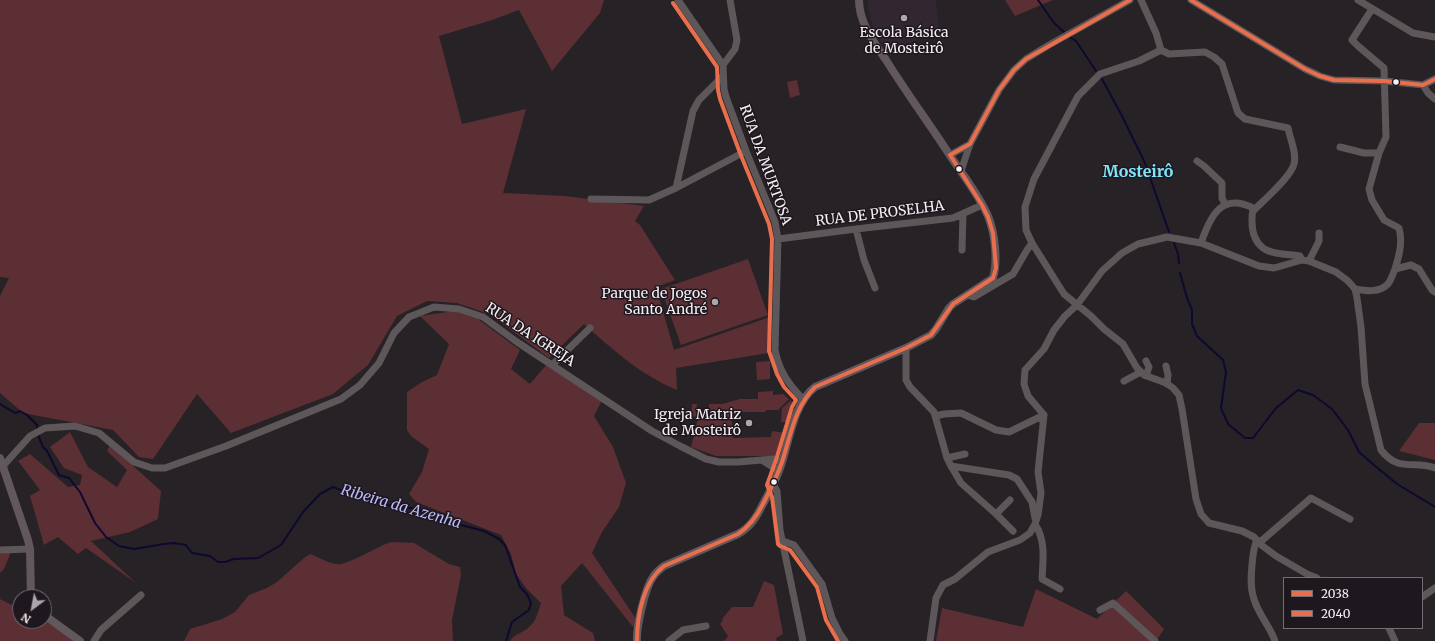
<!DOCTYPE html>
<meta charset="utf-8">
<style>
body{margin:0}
#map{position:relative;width:1435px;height:641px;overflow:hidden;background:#262226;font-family:Merriweather,serif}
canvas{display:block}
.legend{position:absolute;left:1283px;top:577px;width:140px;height:52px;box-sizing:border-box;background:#1e171d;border:1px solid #746d73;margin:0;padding:5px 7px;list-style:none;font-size:12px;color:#f4eff4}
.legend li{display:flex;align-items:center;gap:8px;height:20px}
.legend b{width:20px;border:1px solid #746d73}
.north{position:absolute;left:12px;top:589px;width:40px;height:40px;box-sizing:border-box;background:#1e171d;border:1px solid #746d73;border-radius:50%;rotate:212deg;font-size:11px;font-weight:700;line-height:16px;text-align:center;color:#f4eff4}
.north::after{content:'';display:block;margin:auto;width:14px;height:18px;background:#aca7ac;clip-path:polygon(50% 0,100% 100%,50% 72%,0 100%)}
</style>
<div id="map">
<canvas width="1435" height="641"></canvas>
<ul class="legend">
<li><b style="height:5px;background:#e96e4c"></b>2038</li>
<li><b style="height:5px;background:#e96e4c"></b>2040</li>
</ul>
<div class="north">N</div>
</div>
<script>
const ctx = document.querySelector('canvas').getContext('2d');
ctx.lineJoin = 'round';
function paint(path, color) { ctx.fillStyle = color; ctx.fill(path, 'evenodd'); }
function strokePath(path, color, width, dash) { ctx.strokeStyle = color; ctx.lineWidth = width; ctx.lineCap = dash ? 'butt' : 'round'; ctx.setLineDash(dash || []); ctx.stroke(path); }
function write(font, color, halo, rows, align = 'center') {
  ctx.font = font + ' Merriweather,serif'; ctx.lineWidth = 3; ctx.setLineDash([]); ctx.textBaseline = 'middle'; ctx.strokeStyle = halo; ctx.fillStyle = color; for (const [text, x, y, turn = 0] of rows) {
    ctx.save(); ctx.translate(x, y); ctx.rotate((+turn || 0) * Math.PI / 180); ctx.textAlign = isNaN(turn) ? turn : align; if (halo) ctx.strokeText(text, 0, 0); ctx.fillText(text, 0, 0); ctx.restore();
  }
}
paint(new Path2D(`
 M868,0H936L939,31L887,52L873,27L868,9Z`), '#322731');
paint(new Path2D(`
 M0,0H604L600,13L552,71L519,10L492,20L439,36L462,124L526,109L503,193L565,196L644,206L635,221L640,225L675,280L656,287L674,350L770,317L769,353L676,368L677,390C641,375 613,350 584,324L549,358L489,314L457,303L427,301L397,316L368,365L333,394L231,433L197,394L153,459L139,457L113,430L23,413L0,393V296L9,278L0,277Z
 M1005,0H1053L1015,16Z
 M797,80L800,95L790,98L787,82Z
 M748,259L768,315L681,345L661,289Z
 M455,311L478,319L520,350L511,369L530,384L547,364L602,400L594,416L613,447L626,483L619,507L602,532L592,553L636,619L633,627L582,563L561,586L564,615L593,633L595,641H510C515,633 524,633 530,626C537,620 538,611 541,603L526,588L516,574L511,554L501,535L416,502L409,494L422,472L429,449L411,436L407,430V392L422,382L437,375L449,344L420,316Z
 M770,361V379L757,380L756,362Z
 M773,391V395L783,394L789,399L778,410H766L765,412H731L733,438L771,437L772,431L786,433L781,451L775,456H716L691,447L698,419L691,415L692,404H697L696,412H708L709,404H722L740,399H758V392Z
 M791,400L793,408L789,422H781L782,408Z
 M1419,423H1435V460L1399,451Z
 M70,432L88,467L117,487L127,470L107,451L110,445L161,491L158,519L130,532L91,541L136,583L86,548L78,554L58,537L44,545L30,496L40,490L18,461L30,454L68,487L80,485L82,475L64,468L50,447Z
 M392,542L414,543L449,564L460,567L461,575L452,620L453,641H184L190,629L222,619L235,612L249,595L267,588L277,582L304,558L310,554C319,557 327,563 337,564C348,566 378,545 392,542Z
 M11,552L4,569L0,573V553Z
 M764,581L774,585L783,634L776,638L777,641H724L728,636L720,624L723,620L722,619L732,607H753Z
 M1036,589L1097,619L1126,591L1164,629L1156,641H936L942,608L1023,627Z
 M0,599L20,609V621H44L63,632L73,641H0Z`), '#5c2f35');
strokePath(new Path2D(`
 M1038,0L1054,23L1064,32
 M1070,37L1076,41L1096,71
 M1102,79L1122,116L1145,163L1169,232
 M1174,243L1178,254L1179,263
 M1180,273L1187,298L1192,310V324L1197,336L1223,360L1226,372L1221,408L1228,424L1245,438H1253L1276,408L1298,390L1313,395L1332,409L1348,430L1359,452L1374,465L1397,484L1435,507
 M0,404L15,413L20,411L27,415L37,425V428
 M38,435L43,447L47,451L59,475L69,478L80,492L95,523L106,537L119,546L134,549L164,544L174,543L186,545L192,553L210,556L218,562H225L234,559L258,558L281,545L303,512L320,494L333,487L348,493L370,497L380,502L400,509L413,508L446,521L484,531L499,539L505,545L520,587L527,594L531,603L529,610L512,622L506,641`), '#10082f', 2);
strokePath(new Path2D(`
 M678,0L723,65L724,89L726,97L746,151L775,222L778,239L775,350C779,371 789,385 803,399
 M1141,0L1156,33L1161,50
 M1191,0L1305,69L1320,76L1334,80L1384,81L1423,85L1435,79
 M1358,0L1413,33L1435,37
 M1372,9L1352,40L1358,46L1384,68L1386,137L1379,153L1369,189L1372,200L1384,220L1399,228C1403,242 1399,256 1395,269
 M1161,50L1139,61L1100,74L1078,96L1034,179L1025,207L1026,230L1032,243L1064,294L1091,316L1104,329L1123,344L1137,368L1144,375L1166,383L1173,388L1179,395L1182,409L1196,499L1201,514L1209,523L1242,531L1254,537L1260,544L1276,556L1307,574L1317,578
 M1161,50L1169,54L1205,52L1214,57L1222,64L1238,113L1245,119L1288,128C1290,139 1297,153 1294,164C1291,177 1263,201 1253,211
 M723,65L735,49L737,40L730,0
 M1423,85L1428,93L1435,99
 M1340,147L1364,153H1379
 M950,155L970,144
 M1197,161L1204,166L1222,183V198L1225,204
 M961,171L970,144L999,90L1014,70L1026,59L1049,45L1130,0
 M676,188L693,111L699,100L723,76
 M591,199L649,200L676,188L746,151
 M856,229L864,260L875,288
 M778,239L856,229L953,218L982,205
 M1201,243C1210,217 1221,192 1253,208C1251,221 1251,239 1263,248C1272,255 1289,254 1300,256L1302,260
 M962,250L963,214
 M1309,261L1319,241V233
 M1355,289C1366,291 1379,293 1388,284C1391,280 1393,274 1395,269L1411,265L1419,269L1432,290L1435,292
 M967,295L974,297L1013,274L1027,250L1032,243
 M906,348V380L910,387L934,412L947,458L951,466L961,483L996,514L1010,500
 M552,365L590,328
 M1166,366L1168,375L1167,384
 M1146,376L1149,367L1146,361
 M1124,381L1141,372
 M1044,415L1028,396L1024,384L1025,370L1044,349L1054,330L1065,316L1077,305L1102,271L1122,253L1138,244L1167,237L1201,243L1259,266L1274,268L1302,260L1309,261L1336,272L1348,281L1355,289L1357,298L1361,327L1365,384L1381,450C1399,473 1413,460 1435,468
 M936,416L944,414L961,413L996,430L1009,432L1044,415
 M947,458L965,454
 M762,460L779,471
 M3,466L30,436L45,428L75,426L99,433L134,462L152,468H165L226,446L341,399L360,385L379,363L394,333L409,317L434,307L459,309L483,317L517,342L652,431L680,446L706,459L719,462H738L774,459L782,462
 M951,466L1009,475L1017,479L1032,502L1035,518
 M773,484L777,491L780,530L803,641
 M996,514L1013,531
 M1035,524C1046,541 1043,560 1042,579L1060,589
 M1257,540C1253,548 1253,556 1252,565C1251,576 1250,588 1254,599C1258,614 1270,626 1275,641
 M783,541L794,545L822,584L832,618L840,634L845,641
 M1259,543L1311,498L1350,519
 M0,550L30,549
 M1422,597L1435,588
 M1100,610L1113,603L1155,641
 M1389,628L1395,641
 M94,641L101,630L141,595
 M669,641L683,630L706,626
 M930,641L936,598L943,585L955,579L988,552L1020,540L1030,533L1035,524L1038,515L1041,493L1038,472L1044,415`), '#5e575a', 7);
strokePath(new Path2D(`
 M0,458L28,540L30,549L31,597
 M44,615L80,641
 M637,641C636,628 645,588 653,577C656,572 660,569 664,566L738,534C751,527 757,516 763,504C769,493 775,482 779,471C789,445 792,405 815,387L906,348L931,335L936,329L949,308L953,304L993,278C998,261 995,233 988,216C978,193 962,174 949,154C928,122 906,92 886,60C874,42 859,23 859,0`), '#61575c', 8);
strokePath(new Path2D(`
 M1191,0L1305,69L1320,76L1334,80L1384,81L1423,85L1435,79
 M637,641C637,616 643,582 664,566L738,534C750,526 757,516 763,504C770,490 777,477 782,462C791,435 794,408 815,387L906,348L931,335L953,304L993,278L996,268L993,233L988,217L982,205L950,155L970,144L999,90L1014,70L1026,59L1130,0`), '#e96e4c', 4);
strokePath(new Path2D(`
 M673,3L717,67L718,90L720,99L740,153L769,224L772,239L769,351L777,374L784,387L796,400L792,407L776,460L767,485L772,497L778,544L780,546L790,550L817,587L826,620L838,641`), '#e96e4c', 4);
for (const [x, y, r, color] of [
 [904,18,4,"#aca7ac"],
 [1396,82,3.5,"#f4eff4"],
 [959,169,3.5,"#f4eff4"],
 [715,302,4,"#aca7ac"],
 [749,423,4,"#aca7ac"],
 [774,482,3.5,"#f4eff4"]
]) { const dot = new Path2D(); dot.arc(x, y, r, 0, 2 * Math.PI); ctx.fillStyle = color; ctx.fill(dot); strokePath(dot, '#1e171d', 1.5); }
write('14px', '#f4eff4', '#1e171d', [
 ["Escola Básica",904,33,"center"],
 ["de Mosteirô",904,49,"center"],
 ["Parque de Jogos",707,294],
 ["Santo André",707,310],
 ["Igreja Matriz",741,415],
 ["de Mosteirô",741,431]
], 'right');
write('14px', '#f4eff4', '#1e171d', [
 ["RUA DA MURTOSA",765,165,70],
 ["RUA DE PROSELHA",880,214,-7],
 ["RUA DA IGREJA",530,335,33]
]);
write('italic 15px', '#babbfa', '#1e171d', [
 ["Ribeira da Azenha",401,507,16]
]);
write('bold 16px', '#80e4fd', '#1e171d', [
 ["Mosteirô",1138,172]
]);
</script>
